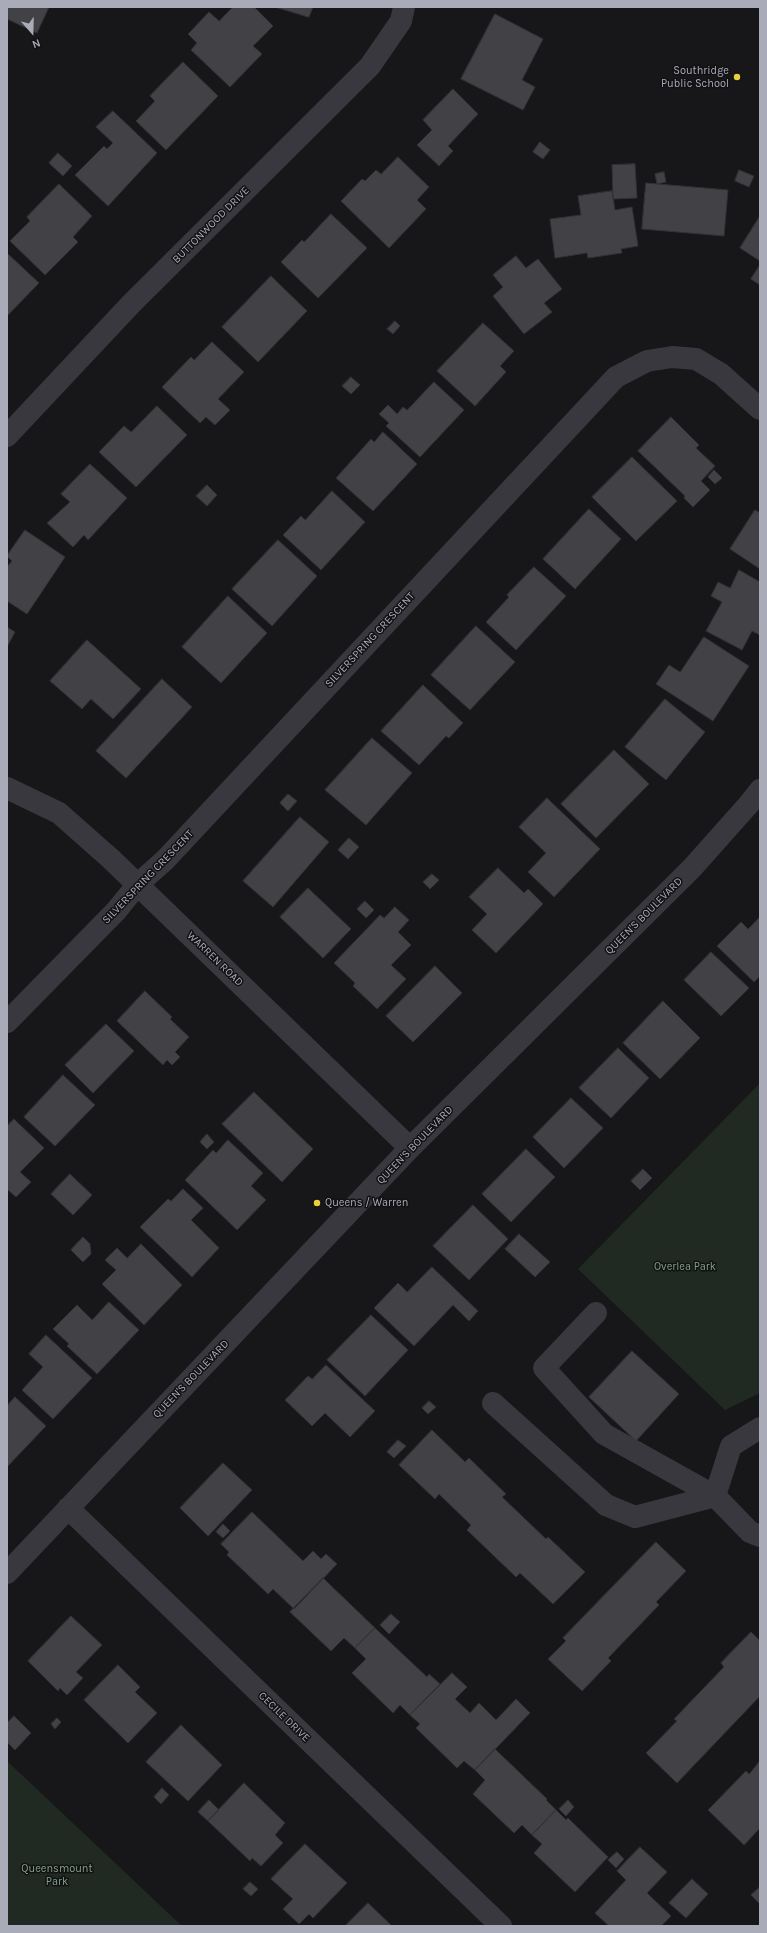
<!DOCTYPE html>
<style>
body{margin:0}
#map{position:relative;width:767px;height:1933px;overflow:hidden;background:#171719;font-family:Karla,sans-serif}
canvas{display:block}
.frame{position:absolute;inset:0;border:8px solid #aaabb8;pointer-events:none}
.north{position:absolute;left:12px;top:12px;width:40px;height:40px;-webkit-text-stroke:3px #121214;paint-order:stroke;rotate:160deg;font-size:11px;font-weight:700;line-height:16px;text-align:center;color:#aaabb8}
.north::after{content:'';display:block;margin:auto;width:14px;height:18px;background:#aaabb8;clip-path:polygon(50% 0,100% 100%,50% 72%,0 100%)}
</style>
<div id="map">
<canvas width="767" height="1933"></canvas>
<div class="frame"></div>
<div class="north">N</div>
</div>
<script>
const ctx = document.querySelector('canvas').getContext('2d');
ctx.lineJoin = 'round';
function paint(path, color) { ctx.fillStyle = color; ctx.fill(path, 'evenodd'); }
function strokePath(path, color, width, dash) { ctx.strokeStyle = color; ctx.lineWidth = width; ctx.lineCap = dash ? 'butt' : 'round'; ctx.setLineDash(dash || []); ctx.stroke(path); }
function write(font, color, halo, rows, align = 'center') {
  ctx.font = font + ' Karla,sans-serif'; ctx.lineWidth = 3; ctx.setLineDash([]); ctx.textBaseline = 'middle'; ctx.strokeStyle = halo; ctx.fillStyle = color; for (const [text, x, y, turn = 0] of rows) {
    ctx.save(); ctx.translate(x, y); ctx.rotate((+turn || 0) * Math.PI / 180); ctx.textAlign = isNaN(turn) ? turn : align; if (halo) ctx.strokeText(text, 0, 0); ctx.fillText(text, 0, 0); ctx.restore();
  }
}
paint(new Path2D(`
 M760,1083V1393L725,1410L578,1269Z
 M7,1761L182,1926H7Z`), '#212923');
const building = new Path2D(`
 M7,7H49L37,33L7,19Z
 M233,7H254L273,26L253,46L262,54L230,87L191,50L197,43L188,34L209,12L219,21Z
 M275,7H313L309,17Z
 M495,14L543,39L522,80L535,87L523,110L461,79Z
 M183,62L218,96L166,150L136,121L155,101L150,96Z
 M453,89L478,114L448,146L453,151L439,166L417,145L432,130L423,120Z
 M113,111L157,153L108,206L75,175L104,146L107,149L113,143L96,127Z
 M540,142L550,150L543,159L533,152Z
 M58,153L72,166L63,176L49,163Z
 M398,157L429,187L417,200L426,209L389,248L341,201L362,179L365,181L376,170L381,174Z
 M635,164L637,198L613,199L612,165Z
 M739,170L754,176L749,187L735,181Z
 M664,172L666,182L657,184L655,174Z
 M646,183L728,190L724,236L642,229Z
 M59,184L92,216L73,237L78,242L45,275L10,241L30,221L27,217Z
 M612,191L615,210L632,207L638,246L621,249L622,253L588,258L587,253L555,258L550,219L581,215L578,196Z
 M331,214L367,248L318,298L281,262L302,240L304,242Z
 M760,216V261L740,248Z
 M7,253L39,283L7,316Z
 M516,256L526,268L538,259L562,289L544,303L552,312L524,334L493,296L503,287L493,275Z
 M760,265V285L751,279Z
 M271,276L307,311L258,362L222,327Z
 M395,321L400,326L393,334L387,329Z
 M483,323L514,351L500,366L506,372L475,406L437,371Z
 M212,342L244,372L218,399L230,410L215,425L206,417L200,423L162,387L191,357L194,360Z
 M351,377L360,385L351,394L342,386Z
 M434,382L464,410L420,457L386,426L389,423L379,414L388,405L397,414L403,407L407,410Z
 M157,406L187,435L136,487L99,452L124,426L131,432Z
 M671,417L699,445L696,448L715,466L701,481L710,490L693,507L684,498L685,496L638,451Z
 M383,432L417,464L373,511L336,478L371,439L374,442Z
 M632,457L677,501L636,541L592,497Z
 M90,464L127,498L88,540L84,535L73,547L47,523L70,502L61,494Z
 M714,470L722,478L715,484L708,477Z
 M207,485L217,495L207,506L196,496Z
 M332,491L365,522L321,570L283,535L301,516L305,520Z
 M589,509L621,539L575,589L543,559Z
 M755,510L760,513V569L730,549Z
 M25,530L65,557L27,614L7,601V567L12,561L7,556Z
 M278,540L317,576L272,626L232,589Z
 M534,567L566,596L516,650L486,622L509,597L507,595Z
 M739,570L760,582V635L752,631L742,650L706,631L722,602L711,596L718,582L730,588Z
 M228,596L267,633L221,683L182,647Z
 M476,626L515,662L470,710L431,675Z
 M7,627L15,632L7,647Z
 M704,637L749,666L713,721L656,684L669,665L680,672Z
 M87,640L141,689L113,719L91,699L82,709L50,681Z
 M162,679L192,707L126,778L96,751Z
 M423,685L463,723L449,738L446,736L419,765L381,731Z
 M665,699L705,732L666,780L625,747Z
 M372,738L412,773L366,825L325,790Z
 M614,750L649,784L596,838L561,804Z
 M288,794L297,801L288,811L280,803Z
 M547,798L600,849L554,897L528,872L546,853L519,827Z
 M300,817L329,842L273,907L243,881Z
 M349,838L359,847L348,859L338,850Z
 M498,868L524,893L528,889L543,904L496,953L472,930L487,914L469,897Z
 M432,874L439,880L430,889L423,882Z
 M308,888L351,929L323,958L280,917Z
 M365,901L374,910L366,918L357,909Z
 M395,907L409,920L398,932L411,945L391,965L406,979L377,1009L353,986L355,983L334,963L380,915L384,918Z
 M760,917V976L754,982L717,946L741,922L748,929Z
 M711,952L749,988L721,1016L684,980Z
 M435,966L462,993L413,1042L386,1016Z
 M145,991L172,1017L170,1019L189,1037L175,1052L180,1057L172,1065L167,1060L163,1065L117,1021Z
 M663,1001L700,1038L660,1079L623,1043Z
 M106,1024L134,1051L93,1093L65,1065Z
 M618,1048L649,1078L611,1118L579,1088Z
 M63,1075L95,1105L55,1146L24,1117Z
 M254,1092L313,1149L282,1182L222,1124Z
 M571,1098L603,1128L564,1168L533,1137Z
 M14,1119L44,1148L20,1172L31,1182L16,1197L7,1189V1126Z
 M207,1134L214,1142L207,1149L200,1142Z
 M228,1140L263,1173L251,1186L266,1200L237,1230L185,1180L213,1150L216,1153Z
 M526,1149L555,1177L511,1222L482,1194Z
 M643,1169L652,1178L640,1190L631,1181Z
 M70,1174L92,1195L73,1215L51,1194Z
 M183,1189L203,1208L191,1220L219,1248L192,1277L140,1227L168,1199L171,1201Z
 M473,1205L508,1239L469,1280L433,1246Z
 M519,1234L550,1262L535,1277L505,1249Z
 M83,1237L90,1244L91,1254L83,1262L71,1250Z
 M141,1244L182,1285L144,1325L102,1284L116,1270L105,1260L117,1248L127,1258Z
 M432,1267L478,1311L469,1321L453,1305L414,1346L374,1308L398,1283L407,1292Z
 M109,1302L139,1330L97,1374L67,1346L69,1344L53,1329L77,1305L92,1320Z
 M371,1315L408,1350L365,1396L327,1360Z
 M46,1335L92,1378L53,1419L22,1390L43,1367L29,1354Z
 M632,1351L679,1394L636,1441L589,1397Z
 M326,1365L375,1411L350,1437L325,1413L312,1426L285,1400L308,1376L312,1379Z
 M15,1397L46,1426L7,1467V1406Z
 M429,1401L436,1407L428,1414L422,1408Z
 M432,1430L465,1462L469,1458L506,1494L502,1497L546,1539L548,1537L585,1572L553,1604L520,1573L516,1577L467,1530L471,1525L439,1494L435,1499L399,1465Z
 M398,1440L406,1446L394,1458L387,1452Z
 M223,1463L252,1490L208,1536L180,1508Z
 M252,1512L303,1561L313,1551L321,1559L326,1554L337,1564L294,1609L273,1589L268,1594L227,1555L229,1552L221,1544Z
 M223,1524L230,1531L223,1538L216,1532Z
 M656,1542L686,1571L656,1602L659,1605L608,1658L611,1661L582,1691L548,1659L566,1641L563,1638Z
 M323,1578L375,1628L355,1648L344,1638L331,1651L290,1612Z
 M391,1614L400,1622L389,1634L380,1625Z
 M71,1616L102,1645L76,1672L83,1678L67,1695L60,1688L58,1691L28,1661Z
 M375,1628L427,1677L429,1674L440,1684L410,1715L400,1705L393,1713L352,1673L366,1659L355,1648Z
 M751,1632L760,1641V1696L677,1783L646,1753L677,1721L674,1719L724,1667L721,1663Z
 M118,1665L140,1687L135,1692L157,1713L128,1743L84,1700Z
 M452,1673L467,1687L455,1699L470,1713L479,1703L496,1720L516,1699L530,1713L475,1770L464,1761L457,1768L416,1728L420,1724L410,1715Z
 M14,1716L31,1733L15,1750L7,1742V1723Z
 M57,1718L61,1722L55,1729L51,1724Z
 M181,1725L222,1765L188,1801L146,1762Z
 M495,1749L547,1799L546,1800L556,1810L532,1835L522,1825L514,1833L473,1794L485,1780L475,1770Z
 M760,1761V1828L744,1845L708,1810L746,1771L749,1774Z
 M244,1783L285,1823L275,1835L283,1843L261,1866L252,1858L250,1861L208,1821Z
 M162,1788L169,1795L161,1804L154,1797Z
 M209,1800L219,1810L208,1821L198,1812Z
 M568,1800L574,1807L566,1816L559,1809Z
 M556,1810L566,1820L568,1818L608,1857L575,1892L534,1853L542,1844L532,1835Z
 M305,1844L347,1883L313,1918L309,1914L299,1924L283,1909L293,1899L271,1879Z
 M640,1847L667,1872L647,1893L671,1916L661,1926H609L595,1913L626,1880L617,1871Z
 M617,1852L624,1859L616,1868L608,1860Z
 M692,1879L708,1894L686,1918L669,1903Z
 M250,1882L258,1889L251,1896L243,1889Z
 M760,1887V1904L751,1895Z
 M368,1903L392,1926H345Z`);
paint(building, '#414146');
strokePath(building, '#323135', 1);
strokePath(new Path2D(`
 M7,436L131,304L370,66L401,21L404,7
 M7,788L59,813L111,859L410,1148
 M7,1022L116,911L138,884L165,860L616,377L647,361L672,357L696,359L721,374L760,409
 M596,1313L544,1368L604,1434L715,1496
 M493,1403L606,1505L635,1517L715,1496
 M760,1428L731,1446L715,1496L750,1532L760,1536
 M68,1508L501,1926
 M7,1573L410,1148L692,868L749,804L760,790`), '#38383e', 22);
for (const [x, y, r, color] of [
 [737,77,4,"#eacf3d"],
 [317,1203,4,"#eacf3d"]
]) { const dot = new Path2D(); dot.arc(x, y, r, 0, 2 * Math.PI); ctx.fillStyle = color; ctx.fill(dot); strokePath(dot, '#121214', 1.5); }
write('11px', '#aaabb8', '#121214', [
 ["Southridge",729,71],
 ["Public School",729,84],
 ["Queens / Warren",325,1203,"left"]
], 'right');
write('11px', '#aaabb8', '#121214', [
 ["BUTTONWOOD DRIVE",211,225,-45],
 ["SILVERSPRING CRESCENT",370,640,-47],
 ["SILVERSPRING CRESCENT",148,877,-46],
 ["QUEEN'S BOULEVARD",644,916,-45],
 ["WARREN ROAD",215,959,44],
 ["QUEEN'S BOULEVARD",415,1145,-46],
 ["QUEEN'S BOULEVARD",191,1379,-46],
 ["CECILE DRIVE",284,1717,44]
]);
write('11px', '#82a289', '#121214', [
 ["Overlea Park",685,1267],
 ["Queensmount",57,1869],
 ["Park",57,1882]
]);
</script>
